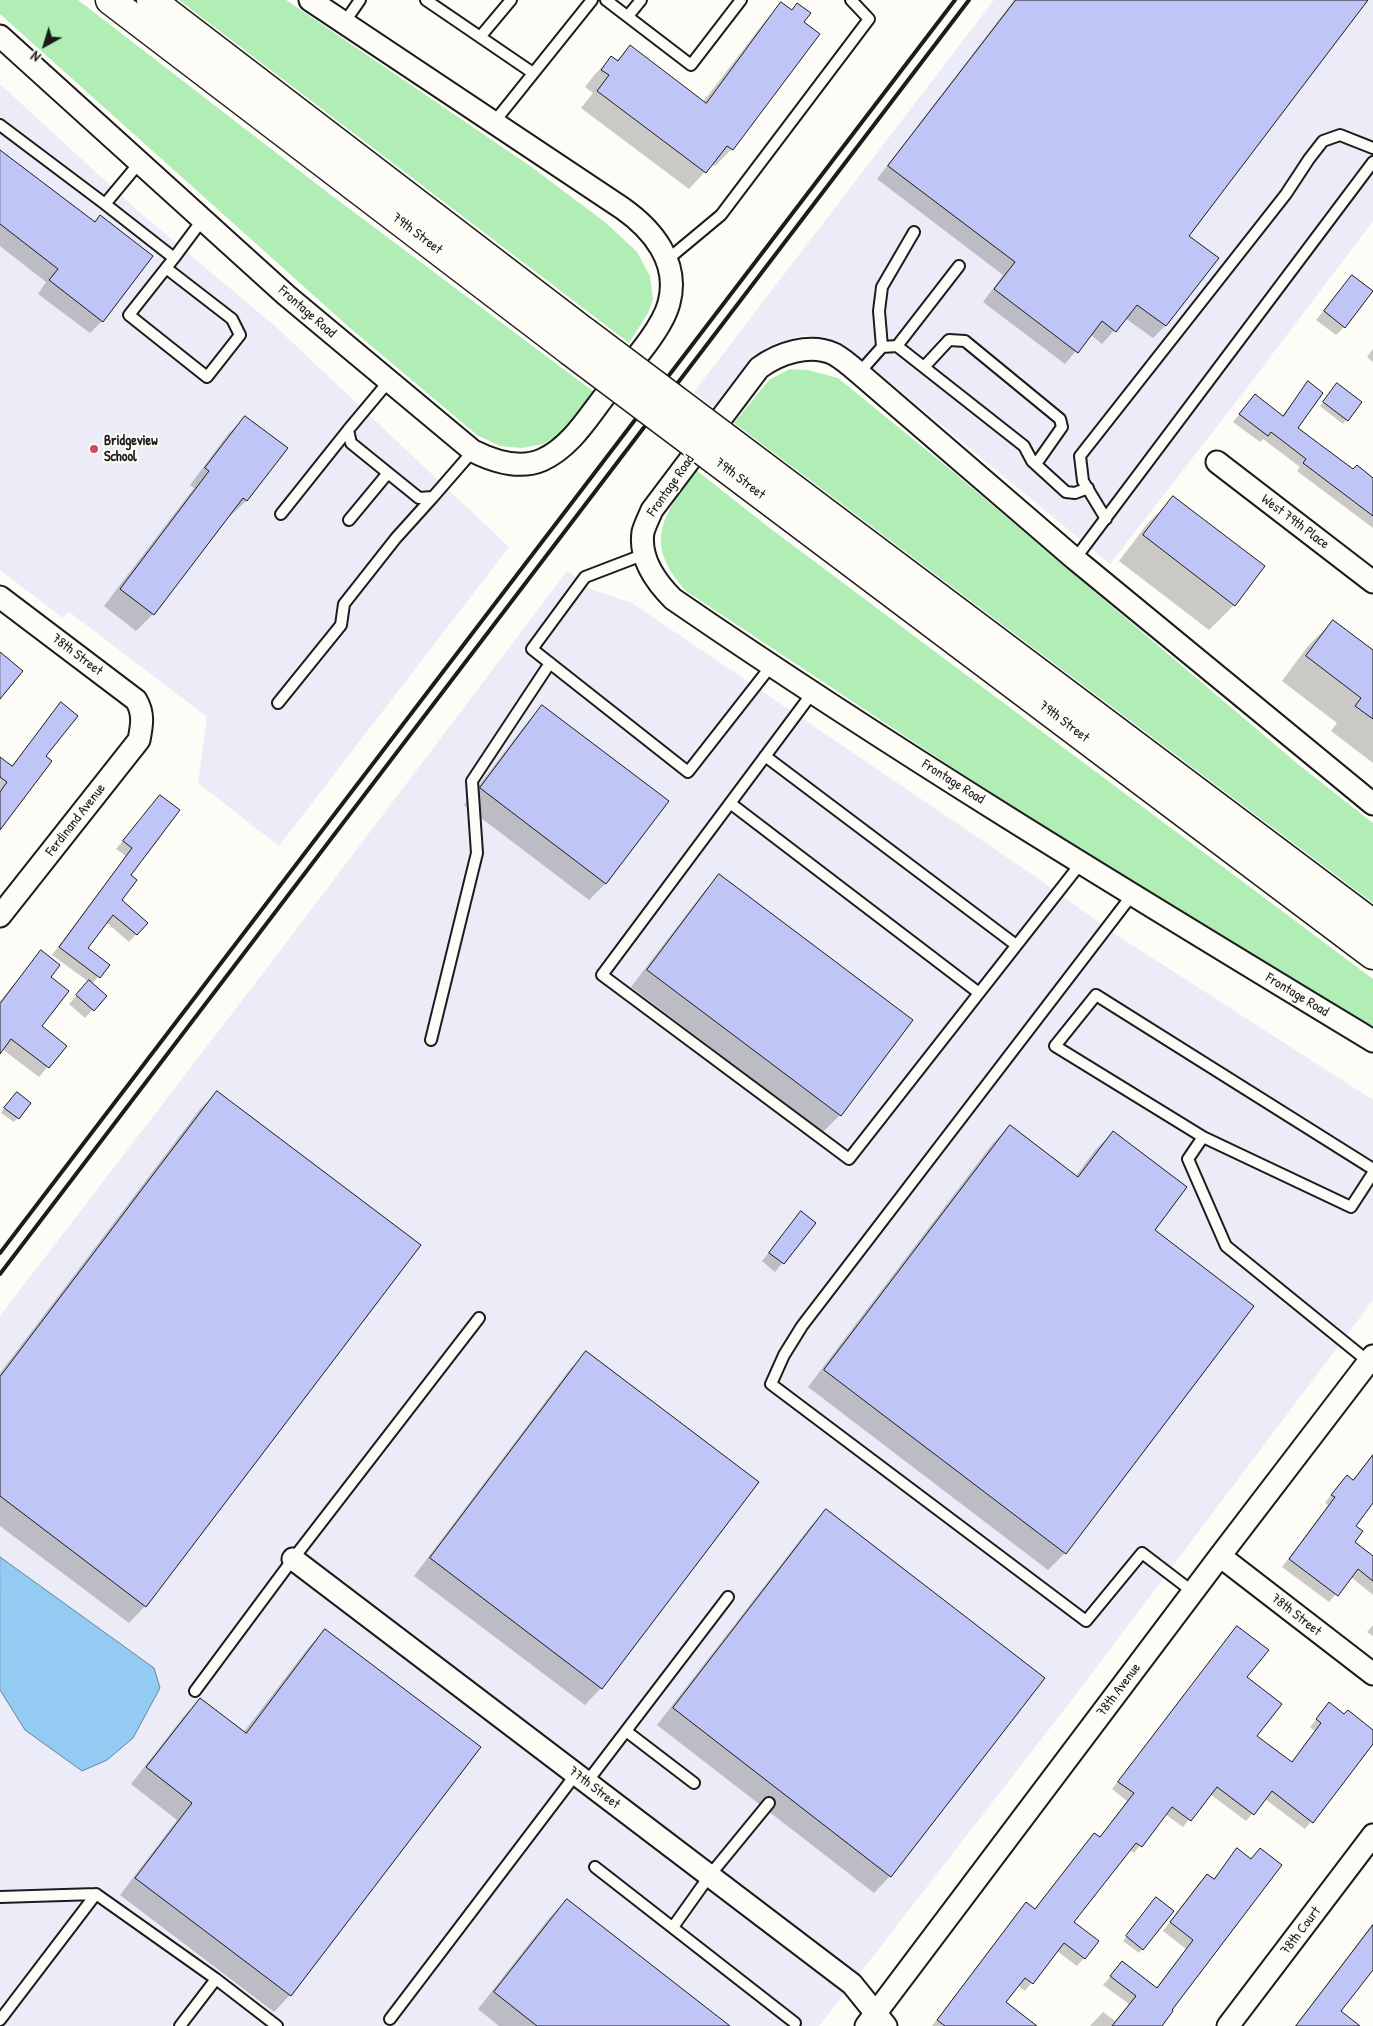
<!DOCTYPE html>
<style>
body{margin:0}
#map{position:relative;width:1373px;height:2026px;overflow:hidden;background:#fdfcf7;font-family:"Patrick Hand",sans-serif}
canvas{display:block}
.north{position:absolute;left:20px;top:20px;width:50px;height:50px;-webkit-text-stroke:4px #fdfcf7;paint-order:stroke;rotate:219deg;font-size:14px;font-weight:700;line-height:20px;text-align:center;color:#1c1c1c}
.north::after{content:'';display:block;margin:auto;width:18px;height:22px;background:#1c1c1c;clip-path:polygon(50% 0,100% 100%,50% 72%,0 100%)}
</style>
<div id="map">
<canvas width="1373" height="2026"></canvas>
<div class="north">N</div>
</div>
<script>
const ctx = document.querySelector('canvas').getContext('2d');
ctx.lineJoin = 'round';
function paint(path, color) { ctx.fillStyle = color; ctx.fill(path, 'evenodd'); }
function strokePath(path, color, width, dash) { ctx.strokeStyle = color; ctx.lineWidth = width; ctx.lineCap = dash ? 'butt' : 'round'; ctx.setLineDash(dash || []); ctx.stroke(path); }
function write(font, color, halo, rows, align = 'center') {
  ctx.font = font + ' "Patrick Hand",sans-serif'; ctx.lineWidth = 4; ctx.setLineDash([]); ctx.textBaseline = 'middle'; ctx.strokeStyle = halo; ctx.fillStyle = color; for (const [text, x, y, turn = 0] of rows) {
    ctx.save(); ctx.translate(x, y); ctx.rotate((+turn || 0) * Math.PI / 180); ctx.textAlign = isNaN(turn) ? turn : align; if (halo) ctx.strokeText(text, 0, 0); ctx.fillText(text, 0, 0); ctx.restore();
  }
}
paint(new Path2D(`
 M994,0H1373V221L1243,393L1110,564L843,344L805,335L769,345L747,364L713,407L694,392Z
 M0,84L137,210L277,328L509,547L279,846L198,783L207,717L68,611L63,618L0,570Z
 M567,571L593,590L632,603L1039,879L1115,934L1373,1100V1300L1084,1684L819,2026H0V1316L280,951Z`), '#ebecf7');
paint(new Path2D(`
 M0,0H78L327,192L594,392L558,435L543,444L522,448L500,446L477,435L350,328L0,14Z
 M179,0H286L533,168L606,223L637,252L650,276L653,299L648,313L629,343Z
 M790,369L808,370L838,378L952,471L1299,765L1373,823V903L734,423L769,380Z
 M696,470L771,529L1373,979V1034L962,774L686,591C642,542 663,516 696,470Z`), '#b0eeb5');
const water = new Path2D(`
 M0,1557L154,1668L160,1688L133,1738L107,1760L82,1771L25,1730L0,1690Z`);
paint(water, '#94cbf3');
strokePath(water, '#64859d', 1);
paint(new Path2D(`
 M1014,0H1367L1187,236L1217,258L1165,326L1153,338L1125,318L1102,344L1090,334L1065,364L983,302L1003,275L877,179Z
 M781,4L791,11L797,5L803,22L819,34L732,149L715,166L712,164L689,189L581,108L593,93L585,87L595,74L612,58L616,61L630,47L703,102L765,21Z
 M0,152L94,223L100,217L102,321L90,333L38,294L46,282L0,246Z
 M1352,276L1344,327L1336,335L1316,320Z
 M1373,349V362L1367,357Z
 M1308,383L1296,428L1373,486V528L1297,471L1300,467L1263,439L1260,442L1233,422L1248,403L1282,416Z
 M1334,388L1360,402L1343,424L1320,406Z
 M245,418L286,449L246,501L229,517L228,516L153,614L136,631L104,606L194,488L190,485L228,434Z
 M1173,498L1263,567L1234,605L1209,630L1119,561L1148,523Z
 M1333,621L1373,660V763L1331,731L1337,723L1282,681L1308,646Z
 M61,704L44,756L0,828V758L11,767Z
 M542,707L606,883L589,900L464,805L526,724Z
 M160,796L120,900L146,923L129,942L106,922L86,948L108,965L92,984L105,996L85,1018L69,1004L89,982L52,955L126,856L116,849Z
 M720,876L840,1115L823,1132L631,987L703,893Z
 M41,952L49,977L40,1026L65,1046L39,1077L2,1049L0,1052V1001Z
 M217,1092L145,1606L129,1623L0,1526V1373L200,1109Z
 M13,1097L29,1104L14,1122L1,1113Z
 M1010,1126L1076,1176L1096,1149L1113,1133L1153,1231L1065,1553L1048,1570L808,1387L993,1143Z
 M801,1213L814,1223L775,1272L762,1261Z
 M587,1353L601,1688L585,1705L414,1576L570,1369Z
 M1373,1454V1501L1354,1526L1353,1542L1373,1557V1595L1351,1577L1329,1602L1282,1567L1328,1505L1325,1503L1339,1484L1347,1477L1352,1481Z
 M827,1511L890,1876L874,1893L657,1725L810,1527Z
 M1373,1625V1636L1367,1632Z
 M325,1630L479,1748L290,1995L274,2012L120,1895L177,1820L131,1784L184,1716L200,1699L243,1733L309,1647Z
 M1230,1635L1246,1678L1255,1736L1291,1763L1315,1731L1310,1727L1329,1704L1344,1715L1373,1731V1742L1305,1829L1265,1799L1246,1821L1210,1794L1183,1827L1165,1814L1134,1853L1129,1850L1072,1922L1097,1942L1084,1958L1077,1966L1057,1951L1025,1991L1018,1985L1004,2002L1035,2026H932L1019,1911L1026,1904L1034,1910L1087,1842L1094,1834L1099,1838L1127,1801L1112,1789Z
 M1237,1850L1250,1860L1260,1850L1159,2026H1090L1103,2012L1115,2021L1129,2004L1103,1985L1122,1963L1156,1988L1186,1949L1163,1931L1199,1883L1207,1875L1213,1880Z
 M1156,1898L1142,1949L1139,1953L1123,1941Z
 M567,1900L728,2026H499L478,2009L550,1917Z
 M1373,1923V1967L1340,2012L1358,2026H1295Z`), '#0003');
const building = new Path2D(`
 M1016,0H1368L1189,236L1219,258L1166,326L1137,305L1116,332L1102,321L1078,353L994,289L1015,262L888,166Z
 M781,2L792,10L797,3L811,13L804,22L820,34L733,150L727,146L706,173L597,91L609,75L601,70L611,56L618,61L630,45L706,103Z
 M0,150L95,222L100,215L153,256L103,322L49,280L58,269L0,224Z
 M1352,275L1373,291L1345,328L1324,311Z
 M1308,381L1323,393L1298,428L1353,469L1357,465L1373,478V516L1303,463L1306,459L1271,432L1268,436L1239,414L1255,394L1283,416Z
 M1337,383L1362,402L1348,421L1323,402Z
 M245,416L288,448L247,501L243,498L154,615L120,589L209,471L205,468Z
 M1173,496L1265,566L1235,606L1143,535Z
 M1333,620L1373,650V719L1355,706L1361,698L1306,656Z
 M0,652L23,671L0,699Z
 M61,702L78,716L46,756L52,761L0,830V792L7,782L0,777V757L12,766Z
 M542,705L669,801L606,884L480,788Z
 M160,795L180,810L131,875L137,880L122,900L148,923L137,935L113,915L88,948L110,965L100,978L59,947L132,848L123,841Z
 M719,874L913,1020L841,1116L647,970Z
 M41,950L60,965L51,977L69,991L42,1026L67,1046L49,1068L11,1039L0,1054V1004Z
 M89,980L107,996L94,1011L76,995Z
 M217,1091L421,1245L146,1607L0,1496V1377Z
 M17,1092L31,1103L19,1119L4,1108Z
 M1010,1125L1078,1177L1113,1131L1187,1187L1155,1230L1254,1306L1066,1554L824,1370Z
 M801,1211L816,1223L784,1264L769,1253Z
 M586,1351L759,1482L602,1689L430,1558Z
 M1373,1455V1503L1356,1526L1363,1531L1355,1542L1373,1556V1581L1358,1569L1338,1596L1289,1559L1335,1497L1331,1495L1347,1475L1353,1480Z
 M826,1509L1045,1678L891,1877L673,1708Z
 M1237,1626L1269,1650L1247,1677L1282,1704L1257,1736L1292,1762L1321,1723L1316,1719L1329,1702L1344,1714L1348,1710L1373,1730V1744L1313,1823L1272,1791L1254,1815L1217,1787L1191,1821L1172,1807L1142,1847L1136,1843L1074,1922L1099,1941L1085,1959L1064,1943L1033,1984L1025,1978L1006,2002L1037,2026H945L937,2020L1026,1902L1035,1909L1094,1833L1100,1837L1134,1793L1118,1782Z
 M325,1629L481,1747L291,1996L135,1878L192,1803L146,1767L200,1698L246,1733Z
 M1237,1848L1251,1859L1260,1848L1282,1865L1172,2010L1173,2011L1162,2026H1112L1136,1996L1110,1976L1122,1961L1157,1988L1193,1940L1170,1922L1207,1874L1214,1879Z
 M1156,1897L1174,1911L1143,1950L1126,1936Z
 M567,1899L730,2026H537L494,1992Z
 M1373,1925V1970L1341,2011L1360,2026H1296Z`);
paint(building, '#c0c5f7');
strokePath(building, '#1c1c1c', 1);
const service = new Path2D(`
 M426,0L533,73
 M606,0L691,65L741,0
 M628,16L641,0
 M344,23L360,0
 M480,37L511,0
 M495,121L592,0
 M0,125L105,204
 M140,162L105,204L174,258L203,219
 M667,260L721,215L869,19L851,0
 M166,268L232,319L240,335L207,377L129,315L174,258
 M897,346L1024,446L1032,461L1066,492L1075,493L1088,488
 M882,347L879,311L882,287L914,232
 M924,367L949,340L965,341L1060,419L1062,427L1036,464
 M859,373L882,347L897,346L959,266
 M389,381L348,430L351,443L419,498L433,497L473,451
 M281,514L348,430
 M1106,519L1083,481L1080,456L1286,194L1309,159L1323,141L1340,135L1373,148
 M349,520L388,473
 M645,554L585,577L532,649L688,772L771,666
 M1075,559L1373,162
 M813,692L602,975L849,1159L1081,863
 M278,703L341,625L344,604L396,538L433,497
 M765,756L1016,945
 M730,803L979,993
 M1132,895L802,1326L784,1355L771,1384L1086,1621L1142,1553L1193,1592
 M431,1040L477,853L472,781L550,663
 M1203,1137L1351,1207L1373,1173
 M1369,1362L1226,1246L1188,1159L1203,1137L1055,1046L1096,995L1373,1169
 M195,1691L293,1559L479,1318
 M626,1731L694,1783
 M587,1782L728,1597
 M595,1867L795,2023
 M0,1897L96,1894L216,1979
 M673,1927L710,1875L769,1803
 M390,2019L576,1774
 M0,2020L96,1894
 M180,2026L216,1979L277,2026`);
const minor = new Path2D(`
 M0,36L286,295L473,451C493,461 519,470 542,460C571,447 588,417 607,393C625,370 662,331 669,303C680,262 652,229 622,208L310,0
 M1217,462L1373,582
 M0,597L136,700C144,713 142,725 139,740L0,916
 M1373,804L1075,559L859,373C851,366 843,359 834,354C810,343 779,353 759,368L652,510C649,517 645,525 643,532C639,558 656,582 673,599C900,755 1137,898 1373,1041
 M1220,1556L1373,1674
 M293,1559L852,1984L886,2026
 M866,2026L1220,1556L1373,1356
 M1228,2026L1373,1835`);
const secondary = new Path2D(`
 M110,0L570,351
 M151,0L585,332
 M762,465L1373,924
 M747,484L1373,955`);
strokePath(service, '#1c1c1c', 14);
strokePath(minor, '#1c1c1c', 25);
strokePath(secondary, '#1c1c1c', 31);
strokePath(service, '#fdfcf7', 10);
strokePath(minor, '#fdfcf7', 21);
strokePath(secondary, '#fdfcf7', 28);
strokePath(new Path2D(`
 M0,1253L955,0
 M0,1274L969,0`), '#1c1c1c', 4);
const secondaryBridge = new Path2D(`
 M585,332L762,465
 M570,351L747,484`);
strokePath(secondaryBridge, '#1c1c1c', 31, []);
strokePath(secondaryBridge, '#fdfcf7', 28);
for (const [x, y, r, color] of [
 [94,449,5,"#d1495b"]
]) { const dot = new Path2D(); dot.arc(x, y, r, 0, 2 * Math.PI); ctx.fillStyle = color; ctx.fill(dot); strokePath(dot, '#fdfcf7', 2); }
write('14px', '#1c1c1c', '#fdfcf7', [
 ["79th Street",417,234,37],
 ["Frontage Road",307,312,41],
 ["79th Street",740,479,37],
 ["Frontage Road",671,486,-55],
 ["West 79th Place",1295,522,37],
 ["78th Street",77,655,37],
 ["79th Street",1064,722,37],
 ["Frontage Road",953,782,32],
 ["Ferdinand Avenue",76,820,-52],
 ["Frontage Road",1297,995,31],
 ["78th Street",1296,1615,38],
 ["78th Avenue",1119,1690,-53],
 ["77th Street",594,1788,37],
 ["78th Court",1301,1931,-53]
]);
write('bold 14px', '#1c1c1c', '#fdfcf7', [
 ["Bridgeview",104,441],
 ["School",104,457]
], 'left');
</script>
